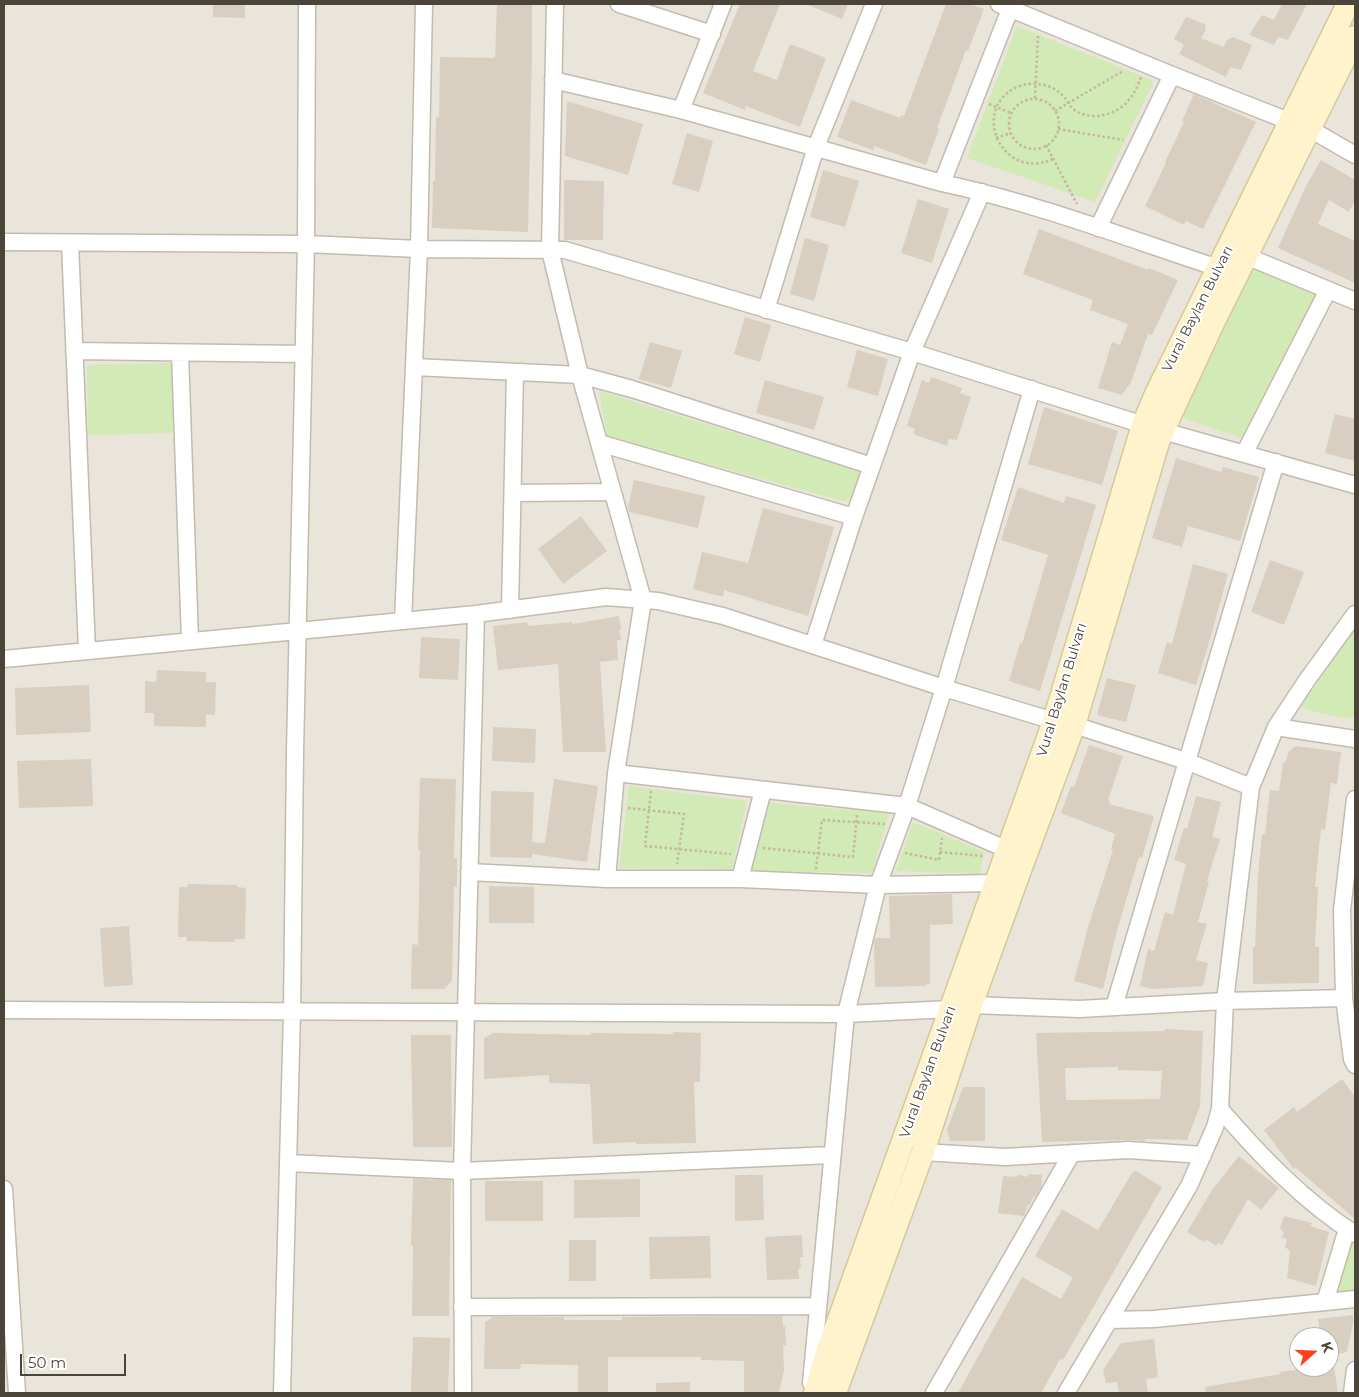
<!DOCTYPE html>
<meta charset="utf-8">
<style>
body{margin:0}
#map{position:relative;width:1359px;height:1397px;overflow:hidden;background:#f6f3ec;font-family:Montserrat,sans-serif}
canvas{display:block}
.frame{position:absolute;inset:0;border:5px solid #4b4439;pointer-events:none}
.north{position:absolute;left:1289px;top:1327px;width:50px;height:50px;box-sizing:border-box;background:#fff;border:1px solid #b7b4b0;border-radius:50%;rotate:70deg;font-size:14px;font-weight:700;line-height:20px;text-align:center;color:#4b4439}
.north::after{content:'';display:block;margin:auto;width:18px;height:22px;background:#fc3f1d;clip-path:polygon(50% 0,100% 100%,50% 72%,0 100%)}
.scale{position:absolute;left:20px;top:1354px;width:106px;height:22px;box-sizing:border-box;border:2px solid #4b4439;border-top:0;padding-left:6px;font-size:15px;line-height:18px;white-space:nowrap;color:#4b4439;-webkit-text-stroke:4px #fff;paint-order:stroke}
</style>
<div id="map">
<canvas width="1359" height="1397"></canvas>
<div class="frame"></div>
<div class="north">K</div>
<div class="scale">50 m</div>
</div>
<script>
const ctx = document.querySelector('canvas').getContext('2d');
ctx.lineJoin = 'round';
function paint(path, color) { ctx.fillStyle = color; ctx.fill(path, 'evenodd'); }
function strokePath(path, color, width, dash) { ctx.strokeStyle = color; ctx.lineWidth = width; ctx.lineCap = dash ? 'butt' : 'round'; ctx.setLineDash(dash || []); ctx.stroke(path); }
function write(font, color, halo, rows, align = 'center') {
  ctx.font = font + ' Montserrat,sans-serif'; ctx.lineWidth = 4; ctx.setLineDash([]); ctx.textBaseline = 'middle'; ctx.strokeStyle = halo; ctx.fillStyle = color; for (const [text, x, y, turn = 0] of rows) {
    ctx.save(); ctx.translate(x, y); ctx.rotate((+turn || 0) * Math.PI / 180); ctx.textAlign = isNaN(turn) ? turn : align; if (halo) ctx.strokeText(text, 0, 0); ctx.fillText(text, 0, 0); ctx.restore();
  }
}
paint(new Path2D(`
 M4,4H1355V1393H4ZM1299,1337H1329V1367H1299Z`), '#eae5da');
paint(new Path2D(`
 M1017,26L1154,81L1095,202L967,158Z
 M1254,266L1317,293L1248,436L1241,438L1185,419L1183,415Z
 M172,363L174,433L88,435L87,365Z
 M599,391L860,472L850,499L843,501L607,437Z
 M1355,628V716L1346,719L1305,709L1301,703L1313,690Z
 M629,786L747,801L732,869L619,868Z
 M770,803L889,813L872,873L751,871Z
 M913,822L985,852L979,874L896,871Z
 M1352,1241L1355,1243V1290L1336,1291Z`), '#d2eab5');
paint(new Path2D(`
 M213,4H245V18L213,17Z
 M497,4H532V57L528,232L432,228L433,181H435L436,117H439L440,57L495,58Z
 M740,4H780L753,71L777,80L790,44L826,58L800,127L746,106L745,110L703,93Z
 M806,4H848L842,19Z
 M946,4H970L984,9L968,51L966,50L937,128L939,129L926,165L874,146L873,150L837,137L851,100L900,118L901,115L904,116Z
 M1282,4H1307L1288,40L1278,37L1274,45L1249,35L1262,15L1274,20Z
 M1186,17L1205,24L1206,30L1201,38L1223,47L1227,40L1233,37L1252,45L1241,70L1230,67L1226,77L1179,54L1184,45L1174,39Z
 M1194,94L1256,122L1203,229L1186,221L1184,225L1145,206L1166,163L1165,162L1184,122L1182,121Z
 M567,101L643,124L628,175L565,156Z
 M687,133L713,141L699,192L672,184Z
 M1321,160L1355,180V200L1349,212L1329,200L1318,224L1355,241V283L1278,248L1306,186Z
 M823,170L859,181L845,227L810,217Z
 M564,180L604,181L603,240H564Z
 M918,199L949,209L932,263L901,253Z
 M1039,229L1148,270L1149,268L1178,280L1152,335L1148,334L1131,382L1122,395L1098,388L1112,342L1120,345L1128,324L1090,310L1093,300L1023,274Z
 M805,238L829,245L814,301L790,294Z
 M745,317L771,325L760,362L734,354Z
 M650,342L682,351L671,388L639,379Z
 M857,350L888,359L878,396L847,387Z
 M931,377L962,388L960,393L971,397L957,440L949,439L947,446L913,434L915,429L907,426L922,380L929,383Z
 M765,380L824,397L814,430L756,413Z
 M1044,407L1118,431L1102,485L1028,464Z
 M1335,414L1355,419V461L1325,453Z
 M1176,458L1221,472L1223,467L1259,477L1240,541L1188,526L1182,547L1152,538Z
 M634,480L705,496L698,528L629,512L628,508Z
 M1018,487L1064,503L1066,496L1096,505L1040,691L1009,681L1020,643L1022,644L1048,555L1001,540Z
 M763,508L834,527L808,616L724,590L723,597L693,589L702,552L748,563Z
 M581,516L607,551L563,584L538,549Z
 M1270,560L1304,572L1284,625L1251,612Z
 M1193,564L1228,574L1209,643L1196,685L1158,673L1167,642L1172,644Z
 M619,616L621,630H619L621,640H617L618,660L600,662L606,752H563L558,664L498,670L493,626L527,622L528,626L572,622V624Z
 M421,637L460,639L458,680L419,678Z
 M157,670L206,672V682H216L215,715L206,714V727L154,726V713H145V681L156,682Z
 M1107,678L1136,685L1126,722L1097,715Z
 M89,685L91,732L16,735L15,688Z
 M493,727L536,729L535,763L492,761Z
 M1089,745L1123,756L1108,800L1110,801L1109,804L1154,816L1142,858L1139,857L1116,934L1103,989L1074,981L1088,927L1113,850L1111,849L1115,834L1061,813L1071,786L1074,787Z
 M1296,746L1341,752L1337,784L1331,783L1325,830L1321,829L1315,887H1318L1315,947H1319V983L1253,984V947H1255L1258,875L1262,834H1265L1270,790L1279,791L1283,763L1286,761L1289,751Z
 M91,759L93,806L19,808L17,761Z
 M420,778L456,779L454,858H457V887H454L452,981L444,989H411L412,944L418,945L420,850L418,849Z
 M554,779L598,786L587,862L532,854V858L490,857L491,791L534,792L532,842L545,843Z
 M1196,796L1221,802L1212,837L1220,839L1207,881L1209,882L1198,922L1207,924L1196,960L1208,963L1203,986L1153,989L1140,986L1148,949L1154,951L1165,912L1173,915L1186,864L1174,860L1184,828L1187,829Z
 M188,884L237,885V887L246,888L245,939H235L234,942H220L187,941V937H178L179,887H187Z
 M489,886L534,887V923H489Z
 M952,894L953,924L930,925V983L924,986L875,987L874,943L875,938H890L889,896Z
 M129,926L133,985L104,987L100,928Z
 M1165,1029L1203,1031L1200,1106L1187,1140L1145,1139V1141L1127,1140L1042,1142L1036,1033L1165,1031ZM1118,1067V1070L1162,1071L1160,1099L1066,1100L1065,1068Z
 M673,1032L701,1033L700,1082H694L696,1143L636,1144V1142L593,1144L590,1084L549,1083V1075L484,1079V1038L493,1033L591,1035V1033L673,1034Z
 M411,1035H451L452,1147H413Z
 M1342,1079L1355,1097V1219L1296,1168L1297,1166L1294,1169L1264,1130L1294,1107L1297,1112Z
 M963,1087H985V1141H950L947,1130Z
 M1239,1156L1279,1188L1261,1210L1248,1199L1222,1245L1218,1243L1216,1246L1206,1239L1204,1242L1187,1232L1212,1190Z
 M1136,1171L1162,1187L1063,1360L1060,1359L1041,1393H958L1022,1277L1061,1299L1072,1279V1277L1035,1256L1062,1209L1098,1230L1132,1173Z
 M1018,1174L1027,1177L1029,1174L1042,1175L1041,1187L1035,1197H1033L1030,1205H1028L1024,1216L998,1213L1003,1176L1017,1177Z
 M735,1175H763L764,1220L735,1221Z
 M413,1179L451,1180L449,1316H412L413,1245H411Z
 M640,1179V1217L574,1218V1180Z
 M485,1181H543V1221H485Z
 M1284,1216L1312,1223L1310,1226L1329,1232L1316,1286L1287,1278L1290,1251L1285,1247L1287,1239L1282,1238L1284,1232L1280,1229Z
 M802,1235L803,1257H800L801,1269H798L799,1279L767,1280L765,1237Z
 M710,1236L711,1278L650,1279L649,1237Z
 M569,1240H596V1281H569Z
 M1353,1315V1323L1347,1352L1329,1356V1337H1321L1318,1319Z
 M782,1316L783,1327L785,1326L786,1345H783L784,1370L779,1393H744V1361L701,1360V1357H608V1393H578V1365L521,1364L520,1369H484L485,1322L493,1317H564V1320H622V1317Z
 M413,1337L450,1338L448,1393H411Z
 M1154,1339L1158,1377L1146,1379L1148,1393H1119L1117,1382L1106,1383L1103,1370L1121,1343Z
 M1316,1367H1334L1338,1393H1206L1205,1387L1280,1374V1372Z
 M690,1382V1393H656V1383Z`), '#d8cfc1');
const street = new Path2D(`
 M555,4L550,250L580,375L643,600L616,773L607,879
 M619,4L712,34
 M999,4L1172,75L1291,122
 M553,80L681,110L942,183C1036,203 1127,238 1218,268
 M681,110L723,4
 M1310,129L1355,155
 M942,183L1012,4
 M1098,228L1172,75
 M4,242L306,244L419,249L565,250L912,352L1163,431L1355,485
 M70,243L87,651
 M1246,256L1355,301
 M766,310L816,147L874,4
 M74,351L304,354
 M180,353L190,641
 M414,367L580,375L632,389L872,466
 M599,443L854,517
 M1244,454L1328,290
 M513,493L613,492
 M510,610L515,372
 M403,621L419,249L424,4
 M813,645L854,517L912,352L982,192
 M4,659L476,614L606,597L658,601L723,616L944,688L1054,721
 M1074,725L1186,761L1251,787
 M1276,727L1355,739
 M616,773L907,806L1008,850
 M1355,799L1342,910L1344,998L1352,1059L1355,1065
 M469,872L607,879H740L878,885L996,883
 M740,879L763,790
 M1114,1007L1276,462
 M4,1010L846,1014L951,1009L971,1005L1079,1009L1225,1001L1344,998
 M1220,1109C1259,1154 1304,1202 1355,1234
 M923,1152L1005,1157L1128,1150L1203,1155
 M288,1163L462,1171L832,1155
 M4,1189L17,1393
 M1325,1302L1347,1229
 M462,1307L818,1306
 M1109,1320L1154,1319L1355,1299
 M811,1383L846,1014L878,885L907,806L944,688L1032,389
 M282,1393L292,1012L295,752L306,244L307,4
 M463,1393L462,1171L476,614
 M934,1393L1072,1153
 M1066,1393L1189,1186L1215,1127L1220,1109L1225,1001L1251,787L1276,727L1307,680L1355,614
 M1352,1393L1355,1370`);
const secondary = new Path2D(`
 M815,1393L828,1350L1053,724L1143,425L1156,394L1348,4
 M835,1393L923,1152L971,1005L1016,881L1074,725L1159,439L1212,325L1355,37`);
strokePath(street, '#c2bbae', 19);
strokePath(secondary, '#d6c79b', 25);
strokePath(new Path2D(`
 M1035,98L1038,36
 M1009 124a25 25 0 1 1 50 0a25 25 0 1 1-50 0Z
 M989,104L1011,113
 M1055,111L1123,71
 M1058,129L1123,140
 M996,138L1011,133
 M1046,145L1077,204
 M1053,159C1003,182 970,111 1015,88C1031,80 1052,83 1064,97C1068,101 1070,108 1076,111C1092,121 1116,115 1128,101C1134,94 1138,86 1141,77
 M651,791L645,846L731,854
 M628,808L684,814L677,864
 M763,848L853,857L857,815
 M940,852L983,856
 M905,853L939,860L942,838
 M816,869L822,820L885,824`), '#c4b79f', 2.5, [2.5, 2.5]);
strokePath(street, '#fff', 16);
strokePath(secondary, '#fff3cd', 22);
write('14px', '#4b4439', '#fff', [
 ["Vural Baylan Bulvarı",1198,309,-63],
 ["Vural Baylan Bulvarı",1062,690,-73],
 ["Vural Baylan Bulvarı",928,1072,-70]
]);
</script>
